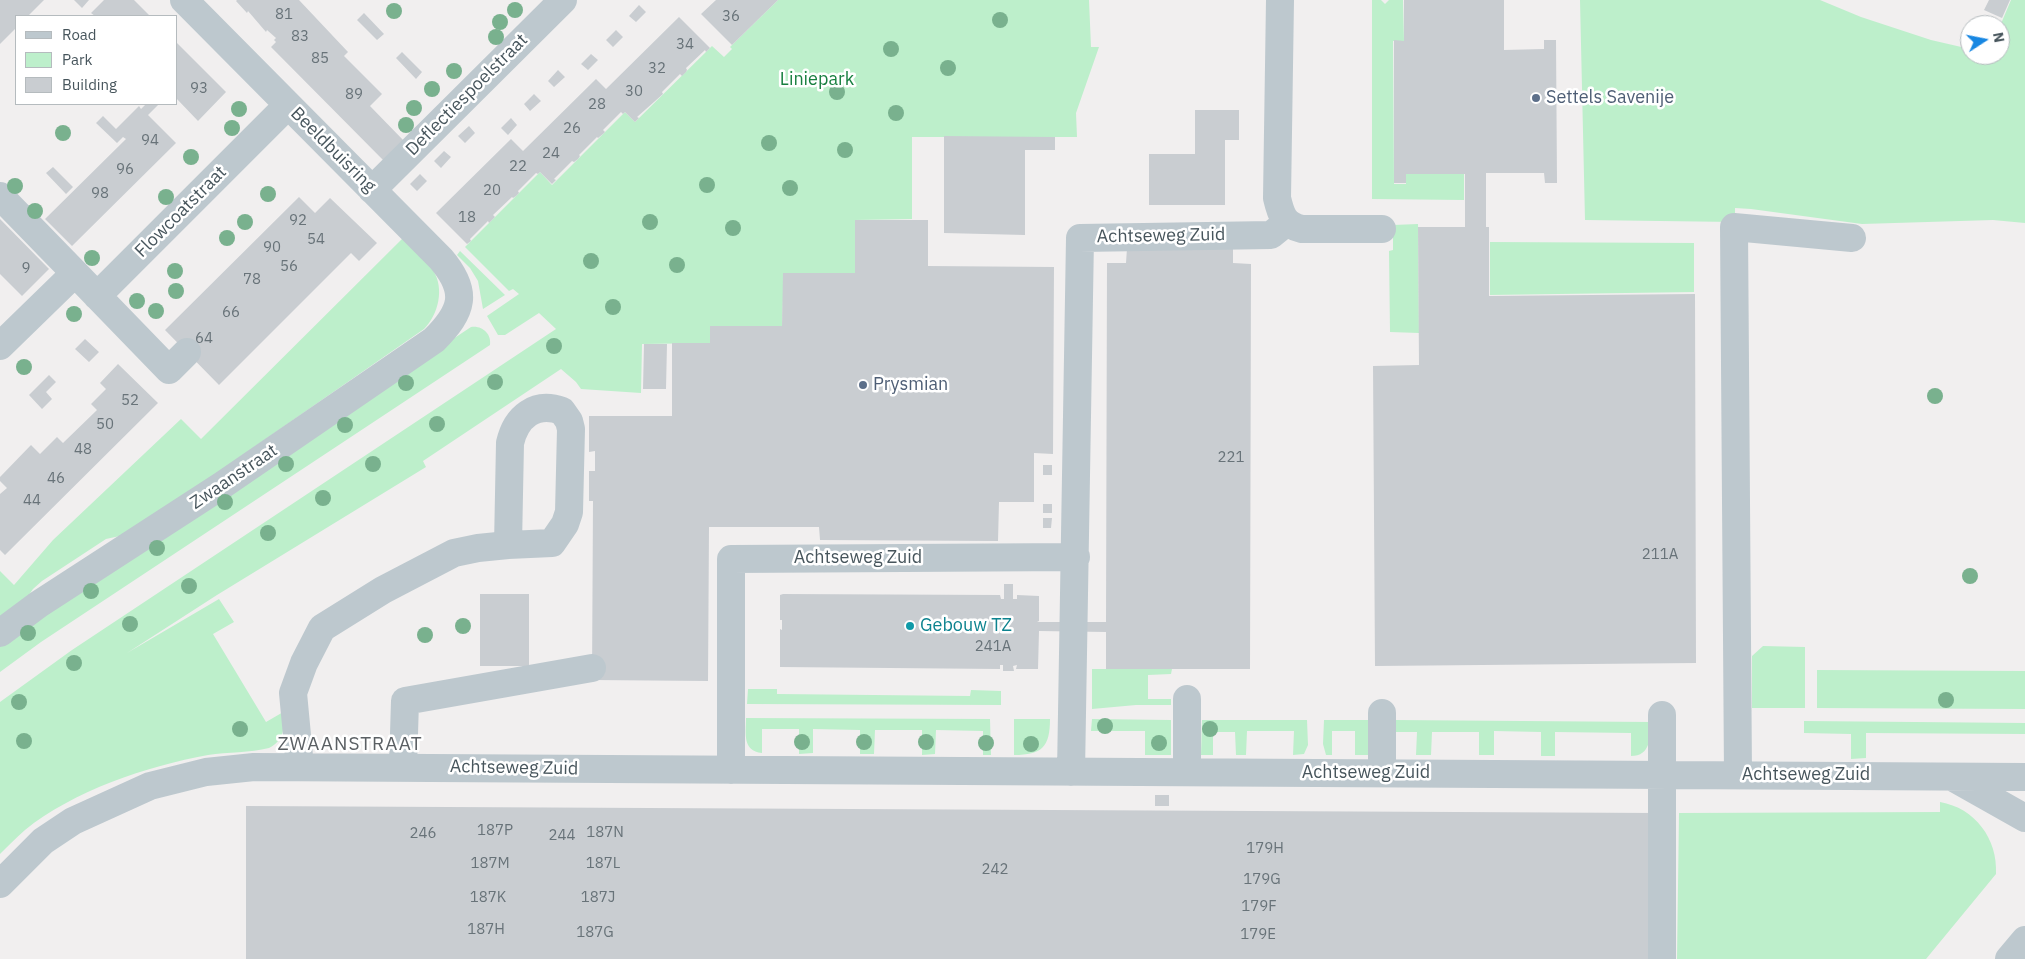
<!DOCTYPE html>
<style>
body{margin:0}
#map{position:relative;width:2025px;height:959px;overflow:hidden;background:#f1efef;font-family:"IBM Plex Sans",sans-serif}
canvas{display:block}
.legend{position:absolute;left:15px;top:15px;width:162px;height:90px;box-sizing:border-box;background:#fff;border:1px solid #b5bbbe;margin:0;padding:6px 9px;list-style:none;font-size:15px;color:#47555c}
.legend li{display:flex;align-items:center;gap:10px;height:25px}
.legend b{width:25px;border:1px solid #b5bbbe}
.north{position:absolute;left:1960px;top:15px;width:50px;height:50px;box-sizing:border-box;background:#fff;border:1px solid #b5bbbe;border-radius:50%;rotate:79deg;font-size:14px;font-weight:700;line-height:20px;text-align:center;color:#47555c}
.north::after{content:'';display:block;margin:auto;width:18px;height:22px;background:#1887e2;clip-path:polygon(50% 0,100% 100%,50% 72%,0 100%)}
</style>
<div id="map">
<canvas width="2025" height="959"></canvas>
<ul class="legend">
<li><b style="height:6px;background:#bdc8ce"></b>Road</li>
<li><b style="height:14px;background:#bdefcb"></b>Park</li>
<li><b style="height:14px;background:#c9cdd1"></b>Building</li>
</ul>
<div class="north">N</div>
</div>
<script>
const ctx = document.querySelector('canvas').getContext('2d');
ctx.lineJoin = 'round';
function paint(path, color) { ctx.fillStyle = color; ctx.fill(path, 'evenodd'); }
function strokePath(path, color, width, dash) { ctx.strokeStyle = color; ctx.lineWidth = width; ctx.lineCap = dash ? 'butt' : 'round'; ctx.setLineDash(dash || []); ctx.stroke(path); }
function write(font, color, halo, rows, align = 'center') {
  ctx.font = font + ' "IBM Plex Sans",sans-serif'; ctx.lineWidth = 5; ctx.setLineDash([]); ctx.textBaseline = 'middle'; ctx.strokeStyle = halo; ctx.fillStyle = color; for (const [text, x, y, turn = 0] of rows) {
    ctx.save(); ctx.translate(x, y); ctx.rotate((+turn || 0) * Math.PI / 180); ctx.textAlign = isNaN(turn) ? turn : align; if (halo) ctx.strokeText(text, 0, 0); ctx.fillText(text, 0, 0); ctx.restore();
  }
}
paint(new Path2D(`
 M778,0H1089L1091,47H1099L1076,113L1077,137H912V219L855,220V273H784L782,326H710V343L642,344L641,393L581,389L576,382L561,369L423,461L426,467L217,595L127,653L219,599L234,622L213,634L266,722L285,711C284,727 285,740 269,748C250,753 228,752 208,755C147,766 73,791 25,830C16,838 8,846 0,854V702L72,650L556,329L539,313L505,335H498L487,316L519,294L513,289L509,291L465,247L540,172L552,185L625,112L635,122L712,46L724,57L732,49L730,47Z
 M1372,0H1381L1385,4L1389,0H1403L1404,41H1393L1394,184H1406V174H1464V200L1372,199Z
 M1580,0H1820L1861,17L1931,40L1970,49V55H2000V26L2011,0H2025V223L1993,220L1862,224L1751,209L1735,208V222L1585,220Z
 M1418,224L1419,333L1390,332L1389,251L1393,250V225Z
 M403,238C413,248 425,259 433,270C445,289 438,315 424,329L129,534L106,539L42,581L33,589L24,602L0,622V571L14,585L53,540L181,419L201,439Z
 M1490,242L1694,243V292L1490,295Z
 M460,251L505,295L483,309L478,281L470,268L457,255Z
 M471,327C482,325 492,334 490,345L41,642L0,672V642L28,621Z
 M1763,646L1805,647V708H1752V656Z
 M1092,669H1172L1171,674L1148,675V699H1171V705H1136L1092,709Z
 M1817,670L2025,671V709L1817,708Z
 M748,689H777V694L970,696L971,690L1001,691V705L747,704Z
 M746,718L990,719L991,755H983V731L936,730L935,754L922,755V730H875L874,754H860V730L813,729V753L799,754V729H762V753C742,751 746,733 746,718Z
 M1014,719H1050C1050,747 1042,755 1014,755Z
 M1092,719L1171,720V755H1145V731H1091Z
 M1202,720H1307L1308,745L1304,754L1293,755L1294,731H1247L1246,755H1236L1235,732H1213V755H1201Z
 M1324,720H1369L1370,755H1355V731H1332V755H1326L1323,744Z
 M1394,720L1651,722C1650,737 1651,756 1631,756V733L1555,732V756H1541V732L1494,731V755H1479V732H1432L1431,755H1416L1417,732H1394Z
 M1804,721L2025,723V734L1866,733V758L1851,759V734L1804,733Z
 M1940,802C1975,808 1998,839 1996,874L1926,959H1677L1679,813L1940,812Z`), '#bdefcb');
paint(new Path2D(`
 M0,0H44L28,16H16V28L0,44Z
 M74,0H89L82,8Z
 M104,0H134L150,16H95L91,13Z
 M237,0H299L348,52L344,56L382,94L370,106L405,142L385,162L271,47L276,42L274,40L276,38L267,30L266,32L248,11L247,13L236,1Z
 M716,0H778L732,45L701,14Z
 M1404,0H1504V50L1544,49V40H1556L1557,183H1545L1544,173H1486V227H1489V296L1695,294L1696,663L1375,666L1373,366L1419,365L1418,227H1465V174H1406V183H1394V40L1404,41Z
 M1989,0H2010L2002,18L1984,10Z
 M639,5L646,12L636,22L629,16Z
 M364,13L384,34L377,40L357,20Z
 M679,17L710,48L706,52L705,50L686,68L687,70L686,72L682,76L680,74L662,92L663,94L637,117L639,118L635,122L625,112L623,114L621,112L603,130L605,132L603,134L598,138L597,137L579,155L580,156L578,159L574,162L572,161L554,179L556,180L552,184L540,172L538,174L536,173L518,191L519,193L516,196L513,198L512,197L493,215L495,217L489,223L488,221L470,239L471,241L467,244L436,213L511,139L523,151L596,79L606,89Z
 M616,30L623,37L613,47L606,40Z
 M176,42L226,92L198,121L176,98Z
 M402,52L422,72L416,79L396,58Z
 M591,54L598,60L588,70L581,64Z
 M558,70L565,77L554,87L548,81Z
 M534,94L541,101L530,111L524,104Z
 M146,104H159L148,115L176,143L72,246L45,219L126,139L123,137L117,143L96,123L103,116L116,129L139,106L141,109Z
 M1195,110H1239V140H1225V205H1149V154H1195Z
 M511,118L517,125L508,135L501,128Z
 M469,126L475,133L465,143L458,136Z
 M944,136L1055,137V150H1025V235L944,233Z
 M444,151L451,157L441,168L434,161Z
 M53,167L73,187L66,194L46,173Z
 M420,174L427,181L417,191L410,184Z
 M299,197L315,213L330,198L377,243L359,261L351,253L219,385L165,330Z
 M0,219L49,269L22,296L0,274Z
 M855,220H928V266L1054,267L1053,454L1034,453V502H999L998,541L820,540L819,527H709L708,681L592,680L593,501H589V471H595V451L589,452V416H672V343H710V326H782L783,273H855Z
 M1127,248L1233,249V263L1251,264L1250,669H1106V632L1039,631L1038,669H1016L1017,665L1013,666L1014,671H1003V665H1000V669L780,667V629L782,630V620H780V595L783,594L1000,595L1001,599H1004V584H1013V599H1017V595L1039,596V621L1037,622H1106L1107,263H1126Z
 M85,339L99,352L89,362L75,349Z
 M644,344H667L666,389H643Z
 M118,364L158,403L5,555L0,550V494L7,488L0,481V477L31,445L40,454L57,437L63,443L97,410L91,404L106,389L100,383Z
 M49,375L56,382L46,392L52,399L42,409L29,395Z
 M1043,465H1052V475H1043Z
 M1043,504H1052V513H1043Z
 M1043,518H1052L1051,528H1043Z
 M480,594H529V666H480Z
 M1155,795H1169V806H1155Z
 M246,806L1657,813V959H246Z`), '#c9cdd1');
strokePath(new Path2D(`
 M1280,0L1277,198C1281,215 1284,225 1302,229H1382
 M372,190L563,0
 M0,196L75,273
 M97,296L288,105
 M0,346L75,273L169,370L187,352
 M0,633L39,604L221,486L434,340C463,311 469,292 441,259L184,0
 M1187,699V772
 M1662,715V959
 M300,767L293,693L304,663L322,628L383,590L454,553L478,548L508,545L552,543L565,524L569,512L571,429L569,421L562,411C535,401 516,417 510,443L508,545
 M403,767L405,701L592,668
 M731,770V559L1076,557
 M1071,772L1080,238L1271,235L1287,222
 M1382,773V713
 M1738,775L1734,227L1852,238
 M1954,778L2025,818
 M0,884L43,841L73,821L150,786L206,772L254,767L2025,777
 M2009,959L2025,940`), '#bdc8ce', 28);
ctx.fillStyle = '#79b18e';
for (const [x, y] of [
 [515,10],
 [394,11],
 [1000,20],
 [500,22],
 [496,37],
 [891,49],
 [948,68],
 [454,71],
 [432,89],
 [837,92],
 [414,108],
 [239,109],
 [896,113],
 [406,125],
 [232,128],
 [63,133],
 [769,143],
 [845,150],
 [191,157],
 [707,185],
 [15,186],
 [790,188],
 [268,194],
 [166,197],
 [35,211],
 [245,222],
 [650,222],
 [733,228],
 [227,238],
 [92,258],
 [591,261],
 [677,265],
 [175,271],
 [176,291],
 [137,301],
 [613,307],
 [156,311],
 [74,314],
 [554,346],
 [24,367],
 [495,382],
 [406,383],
 [1935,396],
 [437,424],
 [345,425],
 [286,464],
 [373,464],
 [323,498],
 [225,502],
 [268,533],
 [157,548],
 [1970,576],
 [189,586],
 [91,591],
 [130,624],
 [463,626],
 [28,633],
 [425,635],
 [74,663],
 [1946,700],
 [19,702],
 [1105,726],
 [240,729],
 [1210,729],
 [24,741],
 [802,742],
 [864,742],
 [926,742],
 [986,743],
 [1159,743],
 [1031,744]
]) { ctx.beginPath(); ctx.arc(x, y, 8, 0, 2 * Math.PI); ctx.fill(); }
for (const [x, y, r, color] of [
 [1536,98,5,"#5c6f8a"],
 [863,385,5,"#5c6f8a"],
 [910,626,5,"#0f9aa8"]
]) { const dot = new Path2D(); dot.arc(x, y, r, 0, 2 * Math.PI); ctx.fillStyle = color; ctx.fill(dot); strokePath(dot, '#fff', 2); }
write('15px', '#687379', null, [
 ["81",284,15],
 ["36",731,17],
 ["83",300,37],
 ["34",685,45],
 ["85",320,59],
 ["32",657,69],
 ["93",199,89],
 ["30",634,92],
 ["89",354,95],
 ["28",597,105],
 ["26",572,129],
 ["94",150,141],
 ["24",551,154],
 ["22",518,167],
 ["96",125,170],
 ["20",492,191],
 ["98",100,194],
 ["18",467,218],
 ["92",298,221],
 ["54",316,240],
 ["90",272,248],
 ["56",289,267],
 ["9",26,269],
 ["78",252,280],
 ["66",231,313],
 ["64",204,339],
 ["52",130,401],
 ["50",105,425],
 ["48",83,450],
 ["221",1231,458],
 ["46",56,479],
 ["44",32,501],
 ["211A",1660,555],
 ["241A",993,647],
 ["187P",495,831],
 ["187N",605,833],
 ["246",423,834],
 ["244",562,836],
 ["179H",1265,849],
 ["187M",490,864],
 ["187L",603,864],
 ["242",995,870],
 ["179G",1262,880],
 ["187K",488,898],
 ["187J",598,898],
 ["179F",1259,907],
 ["187H",486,930],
 ["187G",595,933],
 ["179E",1258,935]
]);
write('18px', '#177f3f', '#fff', [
 ["Liniepark",817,80]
]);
write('18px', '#47555c', '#fff', [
 ["Deflectiespoelstraat",467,95,-45],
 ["Beeldbuisring",333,150,45],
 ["Flowcoatstraat",181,212,-45],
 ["Achtseweg Zuid",1161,236,-1],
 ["Zwaanstraat",234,477,-34],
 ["Achtseweg Zuid",858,558],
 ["Achtseweg Zuid",514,768,1],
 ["Achtseweg Zuid",1366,773],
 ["Achtseweg Zuid",1806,775]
]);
write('18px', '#4e5e75', '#fff', [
 ["Settels Savenije",1546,98],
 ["Prysmian",873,385]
], 'left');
write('18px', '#0d838f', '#fff', [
 ["Gebouw TZ",920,626]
], 'left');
ctx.letterSpacing = '1px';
write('19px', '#5b6064', '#fff', [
 ["ZWAANSTRAAT",350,745]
]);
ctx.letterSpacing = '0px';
</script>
